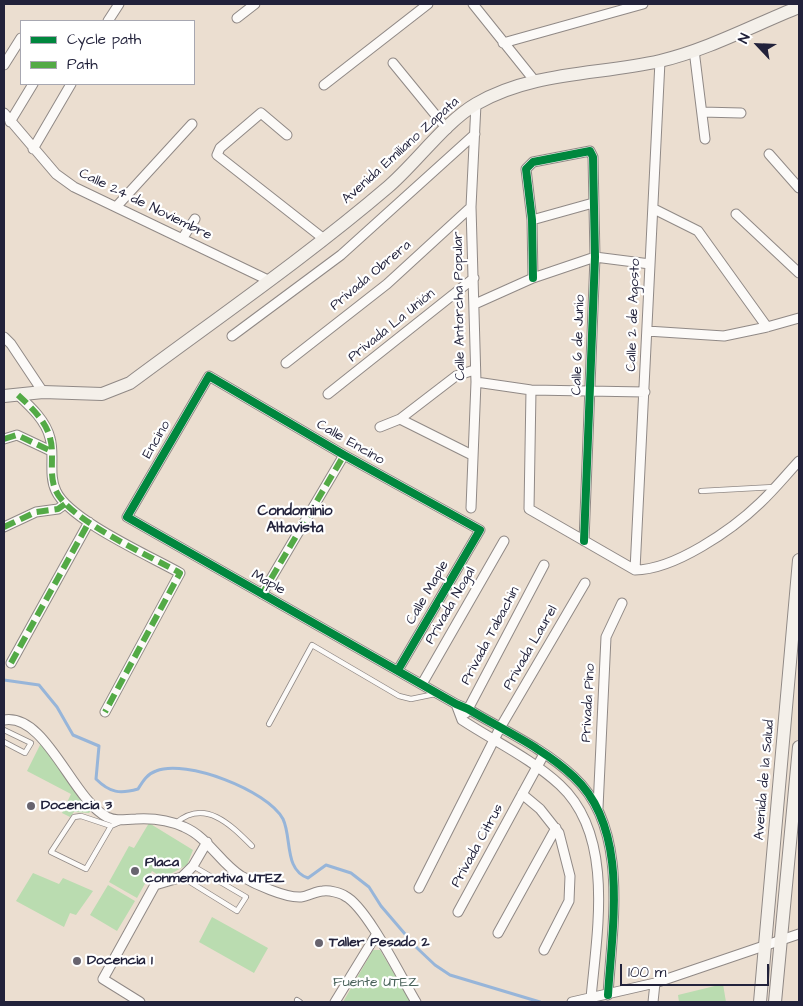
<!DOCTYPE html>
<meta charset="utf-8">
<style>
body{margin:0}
#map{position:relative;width:803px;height:1006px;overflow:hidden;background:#ebded0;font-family:"Architects Daughter",sans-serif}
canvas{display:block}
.frame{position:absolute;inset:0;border:5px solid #22223b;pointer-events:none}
.legend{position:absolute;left:20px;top:20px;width:175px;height:65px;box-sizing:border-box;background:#fff;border:1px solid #a7a7b1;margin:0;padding:6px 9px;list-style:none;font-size:15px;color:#22223b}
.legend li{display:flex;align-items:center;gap:10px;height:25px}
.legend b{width:25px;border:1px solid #a7a7b1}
.north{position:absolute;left:733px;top:20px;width:50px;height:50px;-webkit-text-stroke:4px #fff;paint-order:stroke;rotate:295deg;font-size:14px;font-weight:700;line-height:20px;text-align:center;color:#22223b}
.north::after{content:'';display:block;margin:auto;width:18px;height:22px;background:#22223b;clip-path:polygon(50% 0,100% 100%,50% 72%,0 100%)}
.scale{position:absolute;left:620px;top:964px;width:149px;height:22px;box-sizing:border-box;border:2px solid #22223b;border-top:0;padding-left:6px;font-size:15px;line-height:18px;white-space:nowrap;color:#22223b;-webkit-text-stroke:4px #fff;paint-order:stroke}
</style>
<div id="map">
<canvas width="803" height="1006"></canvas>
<div class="frame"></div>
<ul class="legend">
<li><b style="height:6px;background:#00873e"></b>Cycle path</li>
<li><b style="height:6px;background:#53aa46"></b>Path</li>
</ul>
<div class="north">N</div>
<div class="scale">100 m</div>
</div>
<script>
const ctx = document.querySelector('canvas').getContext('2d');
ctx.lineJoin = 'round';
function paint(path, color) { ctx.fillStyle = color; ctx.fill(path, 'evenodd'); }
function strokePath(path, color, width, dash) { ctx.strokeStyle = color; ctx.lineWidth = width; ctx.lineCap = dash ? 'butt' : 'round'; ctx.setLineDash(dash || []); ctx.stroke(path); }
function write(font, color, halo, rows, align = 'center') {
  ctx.font = font + ' "Architects Daughter",sans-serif'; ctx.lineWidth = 4.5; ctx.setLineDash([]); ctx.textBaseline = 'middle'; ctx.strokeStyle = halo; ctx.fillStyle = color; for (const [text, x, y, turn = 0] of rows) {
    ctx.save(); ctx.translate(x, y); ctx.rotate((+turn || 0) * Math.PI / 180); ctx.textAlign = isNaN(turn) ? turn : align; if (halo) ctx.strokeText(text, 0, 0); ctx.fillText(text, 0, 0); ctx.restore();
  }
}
paint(new Path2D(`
 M42,741L92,809L89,813L74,812L70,817L62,813L71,794L27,771Z
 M149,823L193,850L187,865L163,878L152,871L137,898L109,882L129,846L134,848Z
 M33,873L59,884L63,878L93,891L76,915L70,913L64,927L16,901Z
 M108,885L135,901L117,931L90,915Z
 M212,917L268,948L254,973L199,942Z
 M373,950H380L411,1002H343Z
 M723,984L726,1002H679L678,995Z`), '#badcb0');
strokePath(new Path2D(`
 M4,680L39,685L57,707L73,735L99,746L96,779C110,793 120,794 138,789C143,781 147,774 156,771C186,759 267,790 283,819C292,838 284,870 308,878L326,865L351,873L369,887L381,906L417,948L435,965L450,975L540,1002`), '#97b5d9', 3);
const lane = new Path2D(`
 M701,491L774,487
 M269,724L312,645L399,696L411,699L435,694
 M4,730L31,743L25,753L4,742
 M176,823C205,798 231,825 252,846
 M111,826L81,816L74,817L51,852L86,869L111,826L120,822
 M182,877L237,911L246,897L193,866
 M297,1000L300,1002`);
const street = new Path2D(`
 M473,4L534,80
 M237,18L255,4
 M108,21L119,4
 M503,43L643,4
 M694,50L705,139
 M393,63L447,129
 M4,65L21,38
 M324,85L428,4
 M702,112L741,113
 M4,113L56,174L74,187L268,280
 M10,122L33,84
 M287,135L261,113L220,148L217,155L324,239
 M33,149L71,84
 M769,154L799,188
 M116,207L192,124
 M654,209L698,231L767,327
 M736,214L799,273
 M532,220L593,203
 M182,239L195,219
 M533,278L532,220L526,169L533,162L590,151L593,157L595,257L584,541
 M475,304L533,278L595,257L650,264
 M647,331L724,336L767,327L799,318
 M232,336L341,255L475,134
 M4,337L11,344L43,392
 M286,363L387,284L471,207
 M476,382L531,390L645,392
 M531,390L529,509L635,570C674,570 732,530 760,503C774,490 786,475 799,461
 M328,394L474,278
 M18,395C31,407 46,421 50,438C55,454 48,475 56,491C69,520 150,556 180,573L105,712
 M400,419L472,455
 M380,427L400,419L456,376L474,370
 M4,439L17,435L51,451
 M471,508L476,382L471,207L476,104
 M4,527L36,512L58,509L65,504
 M635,570L660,61
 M262,594L344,455
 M11,663L89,522
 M398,670L480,530L344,455L209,376L127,517L456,704L468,709C503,730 545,749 574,777C630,829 612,926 608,995
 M422,684L504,541
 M456,704L462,720C494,741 532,759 560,785C615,836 597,931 591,998
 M466,713L544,565
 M4,720C46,713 72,799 107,817C118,822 125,819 136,819C153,818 169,820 184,827C208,837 220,863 241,876C255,884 285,898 301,897C309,896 316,891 323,891C329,890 341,893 345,896C367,907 402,979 416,1002
 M522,794L540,809L559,833L570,876L569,901L544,950
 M598,808L606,637L622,603
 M419,888L500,728L585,583
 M458,912L544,754
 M498,933L556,828
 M140,1002L103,979L155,885L182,877L193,866L207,842
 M335,1002L376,935
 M572,1002L655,983L799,934
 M653,1002L655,983`);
const secondary = new Path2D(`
 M4,396L43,392L102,394L130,383C216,319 306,257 388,187C416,163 445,122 476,104C533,71 598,75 660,61C707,50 754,25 799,7
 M760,1002L799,560
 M775,1002L799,747`);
strokePath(lane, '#908986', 6);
strokePath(street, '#908986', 11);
strokePath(secondary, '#908986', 14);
strokePath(lane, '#fcfaf8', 4.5);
strokePath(street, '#fcfaf8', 9);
strokePath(secondary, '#f4f0ea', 12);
strokePath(new Path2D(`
 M18,395C31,407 46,421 50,438C55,454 48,475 56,491C69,520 150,556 180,573L105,712
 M4,439L17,435L51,451
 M4,527L36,512L58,509L65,504
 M262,594L344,455
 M11,663L89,522`), '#53aa46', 6, [12, 6]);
strokePath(new Path2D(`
 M533,278L532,220L526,169L533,162L590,151L593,157L595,257L584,541
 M398,670L480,530L344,455L209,376L127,517L456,704L468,709C503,730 545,749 574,777C630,829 612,926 608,995`), '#00873e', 8);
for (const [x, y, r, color] of [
 [31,806,5,"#68646f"],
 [135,871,5,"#68646f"],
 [319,943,5,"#68646f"],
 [77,961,5,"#68646f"]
]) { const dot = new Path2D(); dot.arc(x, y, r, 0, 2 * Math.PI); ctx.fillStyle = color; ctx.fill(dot); strokePath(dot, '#fff', 2); }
write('14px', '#22223b', '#fff', [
 ["Avenida Emiliano Zapata",401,151,-42],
 ["Calle 24 de Noviembre",145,205,26],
 ["Privada Obrera",371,276,-40],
 ["Calle Antorcha Popular",460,306,-91],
 ["Calle 2 de Agosto",634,315,-88],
 ["Privada La Unión",392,326,-39],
 ["Calle 6 de Junio",579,345,-88],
 ["Encino",157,440,-60],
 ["Calle Encino",350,443,30],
 ["Maple",268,583,29],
 ["Calle Maple",428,593,-60],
 ["Privada Nogal",451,606,-60],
 ["Privada Tabachin",491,636,-62],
 ["Privada Laurel",531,648,-60],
 ["Privada Pino",589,703,-87],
 ["Avenida de la Salud",765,780,-85],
 ["Privada Citrus",478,846,-61]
]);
write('bold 14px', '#22223b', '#fff', [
 ["Docencia 3",41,806],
 ["Placa",145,863],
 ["conmemorativa UTEZ",145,879],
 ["Taller Pesado 2",329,943],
 ["Docencia 1",87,961]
], 'left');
write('14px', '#49625a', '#fff', [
 ["Fuente UTEZ",376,983]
]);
write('bold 15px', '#22223b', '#fff', [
 ["Condominio",295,512],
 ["Altavista",295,529]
]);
</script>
